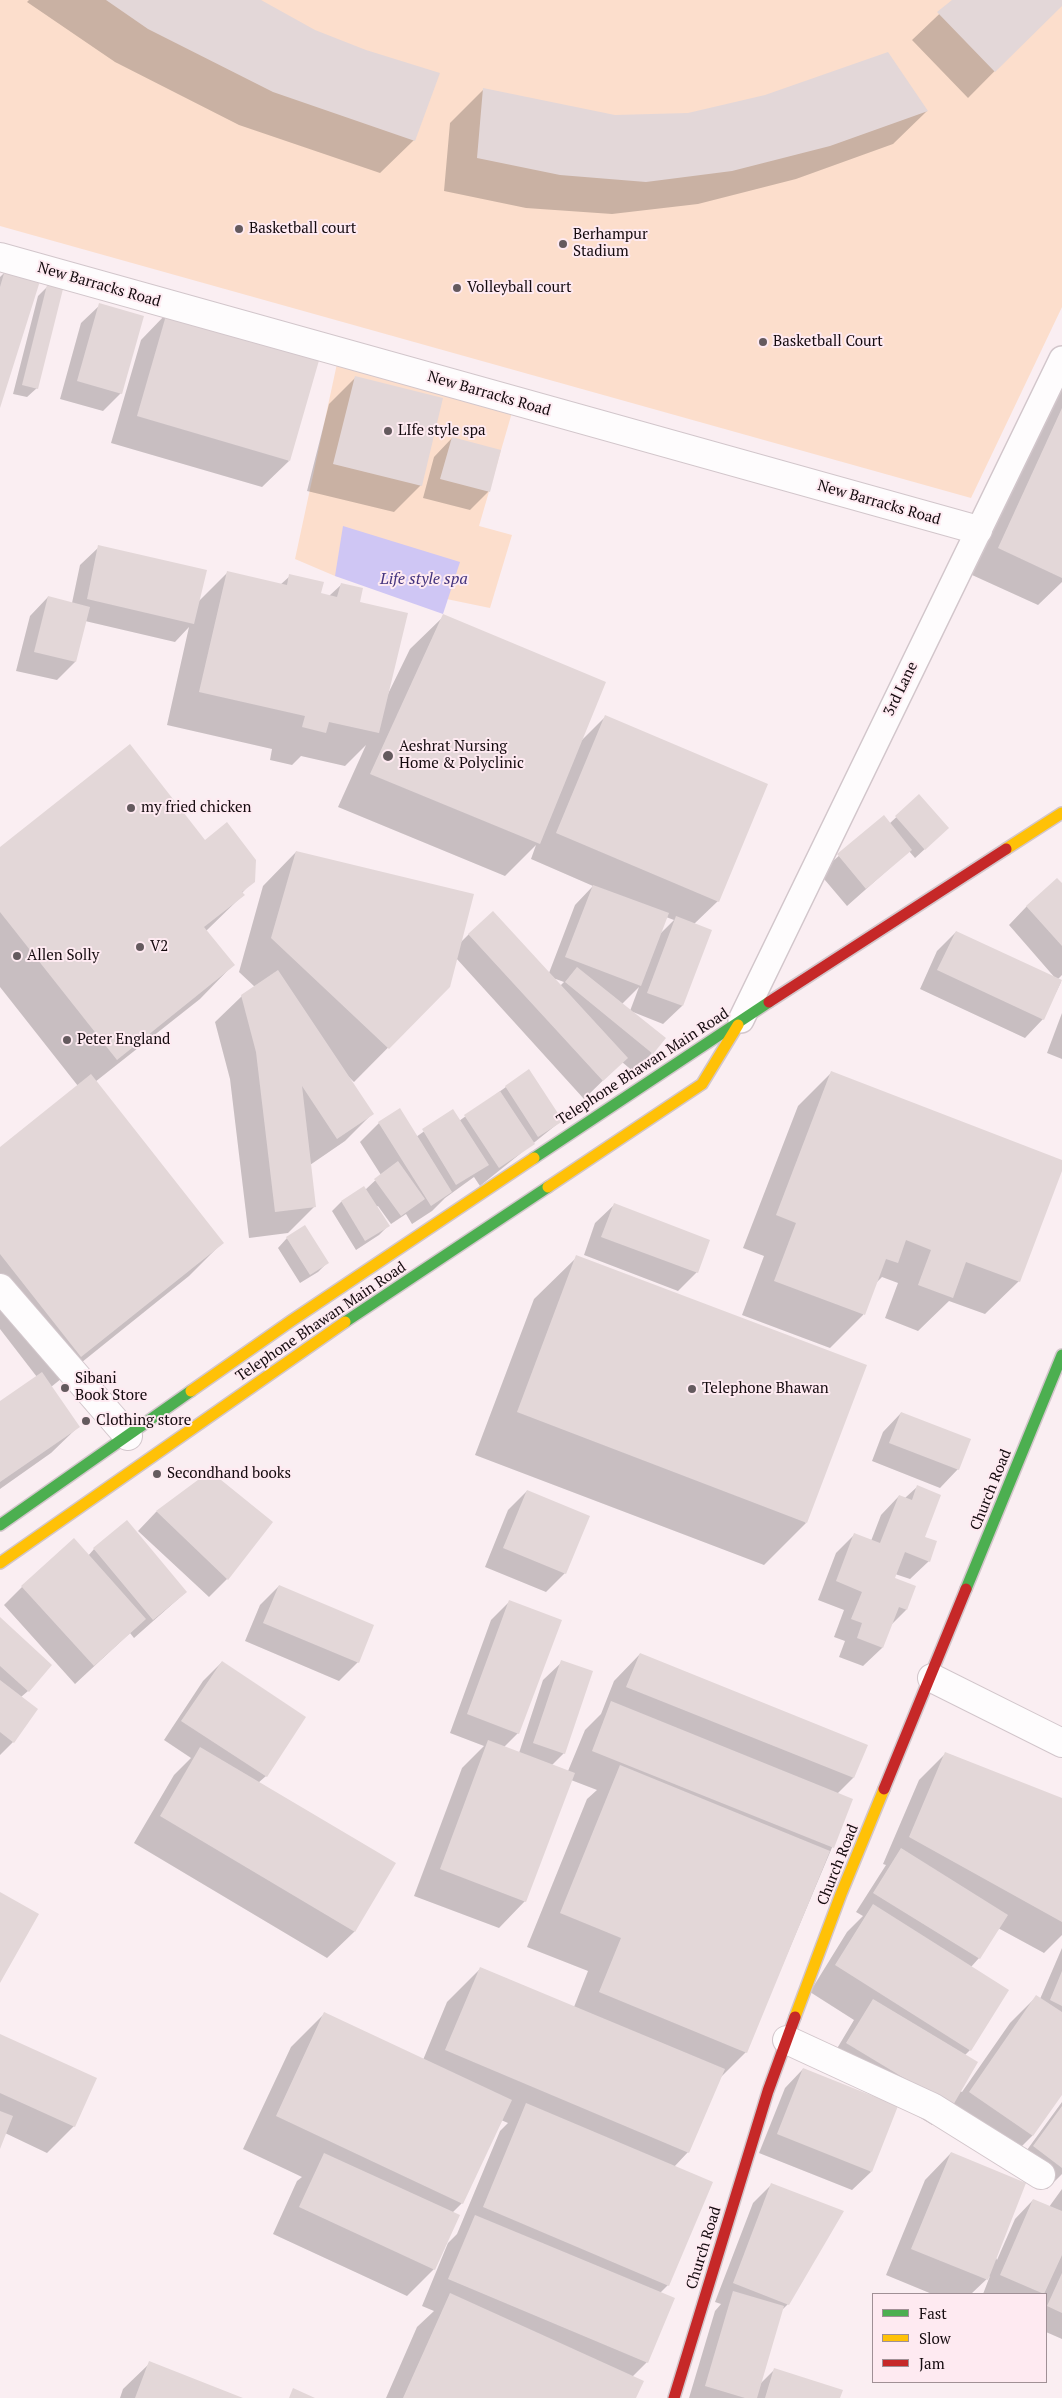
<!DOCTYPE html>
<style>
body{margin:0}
#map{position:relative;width:1062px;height:2398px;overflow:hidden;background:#faeef2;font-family:"PT Serif",serif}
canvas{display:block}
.legend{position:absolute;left:872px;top:2293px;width:175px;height:90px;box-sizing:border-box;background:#feeaf1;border:1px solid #a09096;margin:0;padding:6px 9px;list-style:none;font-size:15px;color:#140a0e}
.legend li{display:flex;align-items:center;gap:10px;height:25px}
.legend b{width:25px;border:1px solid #a09096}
</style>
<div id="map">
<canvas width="1062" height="2398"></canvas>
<ul class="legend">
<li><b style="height:6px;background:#4caf50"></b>Fast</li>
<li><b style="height:6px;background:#ffc107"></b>Slow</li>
<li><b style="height:6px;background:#c62828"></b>Jam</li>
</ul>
</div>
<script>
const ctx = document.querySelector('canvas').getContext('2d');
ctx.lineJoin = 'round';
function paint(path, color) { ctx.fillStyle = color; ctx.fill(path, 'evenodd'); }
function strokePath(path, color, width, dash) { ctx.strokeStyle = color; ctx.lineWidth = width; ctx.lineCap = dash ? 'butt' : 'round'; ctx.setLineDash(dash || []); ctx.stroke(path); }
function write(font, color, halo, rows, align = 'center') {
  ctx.font = font + ' "PT Serif",serif'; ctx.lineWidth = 4; ctx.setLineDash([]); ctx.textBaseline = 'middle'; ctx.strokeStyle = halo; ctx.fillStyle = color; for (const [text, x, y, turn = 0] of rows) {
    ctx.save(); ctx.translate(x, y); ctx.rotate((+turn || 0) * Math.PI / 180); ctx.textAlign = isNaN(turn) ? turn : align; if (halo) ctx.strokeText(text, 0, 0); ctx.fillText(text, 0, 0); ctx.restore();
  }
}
paint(new Path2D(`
 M0,0H1062V307L971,498L0,226Z
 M338,359L513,409L479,526L512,535L490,608L335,576L295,559Z`), '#fcdecc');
paint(new Path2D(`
 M343,526L460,562L443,614L335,576Z`), '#cfc6f4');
paint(new Path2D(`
 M29,0H257L414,140L380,173L239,125L115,62L27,2Z
 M954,0H1062V3L968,98L912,40Z
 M484,89L615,116L927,111L893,144L796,179L698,204L612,214L526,208L444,191L450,123Z
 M6,271L0,405V277Z
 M47,287L37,388L27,397L13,394L38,296Z
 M100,305L121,393L103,411L60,399L81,323Z
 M167,313L289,461L262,487L111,443L141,340Z
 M355,378L421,485L394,512L307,491L329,404Z
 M1062,382V582L1038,605L972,575Z
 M452,438L499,451L488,492L470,510L423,498L434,457Z
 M99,547L198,602L227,573L280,585L290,576L320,594L329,596L342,584L359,603L386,698L410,649L444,616L580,742L606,716L718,901L694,924L682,1006L663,1024L633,1012L652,1053L634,1072L622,1062L584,1099L456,958L448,987L354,1082L347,1075L372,1114L345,1141L310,1165L315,1206L288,1233L249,1238L230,1079L215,1022L242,996L255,987L239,972L263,886L296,852L459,944L469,934L549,973L575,905L593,886L531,859L536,845L505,876L338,807L366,745L345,766L301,756L292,765L270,760L272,749L167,725L189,627L175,642L85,621L75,662L57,680L16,671L30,616L48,597L72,603L80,565ZM666,917L674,920L660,934ZM553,978L564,982L560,986ZM639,987L630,1011L622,1004Z
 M919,796L938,837L915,858L909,851L847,906L819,873L884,817L889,824Z
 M205,841L253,881L242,893L243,895L206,931L233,965L200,999L95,1082L222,1243L189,1276L51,1387L78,1427L51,1453L0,1489V1402L37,1377L0,1329V1149L78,1086L0,987V849Z
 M1062,885V975L1057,980L1061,982L1043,1019L1025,1038L920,989L937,951L956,932L1056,979L1009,925L1027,906Z
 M1062,1013V1059L1047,1053Z
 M528,1071L561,1121L480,1186L474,1177L445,1198L432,1211L412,1224L406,1214L391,1224L378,1206L376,1207L388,1226L379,1235L356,1250L332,1211L341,1202L365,1190L381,1175L360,1142L379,1123L400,1110L416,1137L453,1111L459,1121Z
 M831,1073L1062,1161V1168L1019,1281L985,1314L949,1301L918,1331L885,1318L898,1283L882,1277L875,1284L863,1315L830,1348L742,1315L764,1256L743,1248L798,1106Z
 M614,1205L697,1272L678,1291L584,1255L595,1223Z
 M287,1238L327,1263L318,1272L300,1283L278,1248Z
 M577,1257L806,1523L764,1565L475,1455L534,1299Z
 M901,1413L958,1469L940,1488L872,1461L883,1432Z
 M210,1473L227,1579L209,1597L138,1531L156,1512Z
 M917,1487L929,1561L910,1579L895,1574L893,1579L915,1587L906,1610L891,1625L882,1648L863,1666L839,1657L845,1641L834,1637L844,1610L818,1600L836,1553L855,1534L871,1541L881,1515L899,1496L905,1498Z
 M527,1491L565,1573L546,1592L485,1567L508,1510Z
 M94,1549L186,1592L134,1638L130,1633L75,1684L4,1605L22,1587L88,1556Z
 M279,1586L358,1662L339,1681L245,1641L260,1605Z
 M509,1602L518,1733L504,1747L519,1753L543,1680L562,1662L564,1753L552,1765L568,1771L585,1730L601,1714L614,1681L640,1654L866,1745L853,1778L837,1794L852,1800L746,2052L719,2079L688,2152L674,2167L668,2285L660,2293L647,2362L632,2377L634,2398H386L417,2327L434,2311L422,2306L448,2243L457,2234L500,2131L508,2123L501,2120L462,2203L452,2213L434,2269L407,2296L273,2234L297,2181L302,2177L243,2149L291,2047L324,2014L423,2060L447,2002L481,1968L574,2007L588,1971L527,1947L587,1799L597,1790L571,1780L525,1901L499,1928L414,1896L462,1768L484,1746L450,1733L491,1620Z
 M0,1619L28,1691L21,1697L13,1742L0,1755Z
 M222,1662L304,1717L266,1776L258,1783L394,1864L354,1932L327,1958L134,1843L174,1775L191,1758L164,1740L203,1681Z
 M946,1753L1062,1799V1935L1044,1953L998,1928L979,1958L971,1967L970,2050L964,2056L960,2091L962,2092L1010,2023L1037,1996L1040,1999L1062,1948V2093L1032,2136L1006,2162L947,2110L932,2125L829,2062L854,2020L810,1992L847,1932L863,1916L856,1912L886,1865L883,1864L919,1780Z
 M0,2035L74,2126L47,2153L5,2133L0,2146Z
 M803,2069L871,2172L852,2190L759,2153L785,2088Z
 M1062,2102V2174L1047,2189L1016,2165Z
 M951,2153L997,2260L1015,2219L1033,2200L1049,2207L1062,2189V2339L1046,2332V2294H983L990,2276L971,2294H932L886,2275L925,2180Z
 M772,2184L788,2304L781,2311L760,2384L774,2370L839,2398H689L715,2311L721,2304L715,2302L753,2203Z
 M150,2363L240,2398H120L123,2389Z`), '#0003');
paint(new Path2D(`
 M106,0H261L315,30L366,50L440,73L415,141L273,92L148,29Z
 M952,0H1062V6L995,72L937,12Z
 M888,52L928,111L830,146L732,171L646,182L560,175L477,158L483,88L615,115L688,113L765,95Z
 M5,270L40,281L0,408V287Z
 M47,285L63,289L38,389L22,385Z
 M99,303L144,316L122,394L77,381Z
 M167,312L320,357L290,461L137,416Z
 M355,376L443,398L422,486L333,464Z
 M1062,408V578L998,548Z
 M452,437L501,450L490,492L440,479Z
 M98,545L207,570L194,624L87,599Z
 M227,571L287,585L289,574L324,582L321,593L337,597L341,583L363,588L360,602L408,613L379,733L329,722L326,733L302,727L305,716L199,692Z
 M48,596L90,607L76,662L34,652Z
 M443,614L606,682L540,844L370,774Z
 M605,715L768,784L719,902L556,833Z
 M130,744L205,840L227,822L256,860L255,882L242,892L245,895L204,927L235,965L117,1060L0,912V847Z
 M919,794L949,828L925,850L895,816Z
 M884,815L912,850L866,889L837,854Z
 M296,851L474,894L450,987L389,1049L271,938Z
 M1057,878L1062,883V946L1026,906Z
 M593,885L669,913L641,986L565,957Z
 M493,911L628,1058L603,1081L468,934Z
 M676,916L712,930L683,1006L647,993Z
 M956,931L1062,980L1044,1020L937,970Z
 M577,967L666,1038L653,1054L565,982Z
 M278,970L374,1114L337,1139L302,1086L316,1207L275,1212L256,1052L241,995Z
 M529,1069L563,1121L538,1137L505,1086Z
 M831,1071L1062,1160V1171L1020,1282L966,1262L953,1298L918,1285L931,1250L906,1240L898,1263L886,1259L865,1315L774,1281L796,1223L776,1215Z
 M91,1074L224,1243L81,1357L0,1254V1147Z
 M500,1091L535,1144L499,1168L464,1115Z
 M400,1108L452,1192L431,1206L378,1122Z
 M453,1109L489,1165L456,1185L422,1129Z
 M398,1161L425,1199L401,1216L374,1179Z
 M364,1186L390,1226L365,1241L341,1201Z
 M614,1203L710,1240L698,1273L601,1237Z
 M305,1225L329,1263L310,1275L286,1237Z
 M576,1255L867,1365L807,1523L517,1412Z
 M42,1372L80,1427L0,1482V1401Z
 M901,1412L971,1439L959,1470L889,1443Z
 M210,1471L273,1522L228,1580L156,1511Z
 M917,1485L941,1495L925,1537L937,1541L930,1562L905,1552L895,1578L916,1586L907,1610L899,1607L883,1648L857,1638L862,1623L851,1619L862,1592L836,1581L854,1533L880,1543L899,1495L912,1500Z
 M527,1490L590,1516L566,1574L503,1548Z
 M127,1520L187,1592L153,1620L93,1548Z
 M74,1538L146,1619L94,1666L21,1586Z
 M279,1585L374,1625L359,1663L263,1623Z
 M509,1600L562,1620L519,1734L467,1714Z
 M0,1617L52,1665L29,1692L0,1666Z
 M640,1653L868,1745L854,1778L626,1687Z
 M561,1660L593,1671L565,1754L533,1743Z
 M222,1661L306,1717L267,1777L181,1721Z
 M0,1680L38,1709L14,1743L0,1732Z
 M611,1701L853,1799L834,1848L592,1751Z
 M488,1740L575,1773L526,1902L440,1869Z
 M200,1747L396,1863L355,1932L160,1816Z
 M945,1752L1062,1798V1922L909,1837Z
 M620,1765L830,1851L747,2053L599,1992L621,1938L560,1913Z
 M901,1848L1008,1915L980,1959L873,1893Z
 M0,1892L39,1914L0,1983Z
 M873,1904L1009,1990L971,2051L835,1965Z
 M480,1967L725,2069L689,2153L445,2050Z
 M1062,1971V2006L1050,2000Z
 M1036,1995L1062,2012V2095L1033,2136L969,2092Z
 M873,1999L978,2062L952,2107L846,2043Z
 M324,2012L512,2100L463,2204L276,2116Z
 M0,2034L97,2078L75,2127L0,2093Z
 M803,2068L898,2106L872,2172L777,2134Z
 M526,2103L713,2182L669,2286L483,2207Z
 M1062,2106V2168L1033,2146Z
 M0,2111L13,2116L0,2149Z
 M951,2152L1026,2183L988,2280L911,2249Z
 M324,2153L460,2215L435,2270L299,2207Z
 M771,2183L844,2211L789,2305L733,2283Z
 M1033,2199L1062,2211V2255L1044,2294L1000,2275Z
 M475,2215L675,2298L648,2363L448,2279Z
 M1062,2273V2313L1047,2306Z
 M733,2291L784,2306L757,2398H745L705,2386Z
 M450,2293L644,2381L636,2398H403Z
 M149,2361L243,2398H135Z
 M774,2368L843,2390L840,2398H765Z
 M293,2388L315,2398H289Z`), '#e3d7d8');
const lane = new Path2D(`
 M741,1020L1062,359`);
const street = new Path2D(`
 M0,257L978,530
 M0,1288L128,1436
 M932,1678L1062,1743
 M787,2040L932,2107L1041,2175`);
const fast = new Path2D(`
 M534,1158L769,1002
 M345,1322L548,1187
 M0,1525L191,1391
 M966,1589L1062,1355`);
const slow = new Path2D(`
 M1006,849L1062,813
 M548,1187L702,1084L738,1025
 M191,1391L291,1321L534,1158
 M0,1563L345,1322
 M795,2017L841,1894L884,1789`);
const jam = new Path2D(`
 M769,1002L1006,849
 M884,1789L966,1589
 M674,2398L768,2091L795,2017`);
strokePath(lane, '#d2c6cb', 28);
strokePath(street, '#d2c6cb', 30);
strokePath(fast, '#d2c6cb', 14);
strokePath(slow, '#d2c6cb', 14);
strokePath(jam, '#d2c6cb', 14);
strokePath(lane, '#fefcfd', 25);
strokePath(street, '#fefcfd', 28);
strokePath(fast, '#4caf50', 11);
strokePath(slow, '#ffc107', 11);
strokePath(jam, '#c62828', 11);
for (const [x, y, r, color] of [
 [239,229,5,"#645a5e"],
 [563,244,5,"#645a5e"],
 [457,288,5,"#645a5e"],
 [763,342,5,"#645a5e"],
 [388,431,5,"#645a5e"],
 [388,756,6,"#645a5e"],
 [131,808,5,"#645a5e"],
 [140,947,5,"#645a5e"],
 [17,956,5,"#645a5e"],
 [67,1040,5,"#645a5e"],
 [65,1388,5,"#645a5e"],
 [692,1389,5,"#645a5e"],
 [86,1421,5,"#645a5e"],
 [157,1474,5,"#645a5e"]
]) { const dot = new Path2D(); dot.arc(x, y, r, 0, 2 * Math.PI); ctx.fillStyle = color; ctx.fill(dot); strokePath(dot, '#feeaf1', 2); }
write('15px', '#140a0e', '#feeaf1', [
 ["Basketball court",249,229],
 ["Berhampur",573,235],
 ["Stadium",573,252],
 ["Volleyball court",467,288],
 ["Basketball Court",773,342],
 ["LIfe style spa",398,431],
 ["Aeshrat Nursing",399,747],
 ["Home & Polyclinic",399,764],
 ["my fried chicken",141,808],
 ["V2",150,947],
 ["Allen Solly",27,956],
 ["Peter England",77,1040],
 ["Sibani",75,1379],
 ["Book Store",75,1396],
 ["Telephone Bhawan",702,1389],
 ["Clothing store",96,1421],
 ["Secondhand books",167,1474]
], 'left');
write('15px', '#140a0e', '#feeaf1', [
 ["New Barracks Road",99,285,16],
 ["New Barracks Road",489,394,16],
 ["New Barracks Road",879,503,16],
 ["3rd Lane",901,689,-64],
 ["Telephone Bhawan Main Road",643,1067,-33],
 ["Telephone Bhawan Main Road",321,1322,-34],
 ["Church Road",991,1490,-68],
 ["Church Road",838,1865,-68],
 ["Church Road",704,2248,-73]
]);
write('italic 16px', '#44347e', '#feeaf1', [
 ["Life style spa",424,579]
]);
</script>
